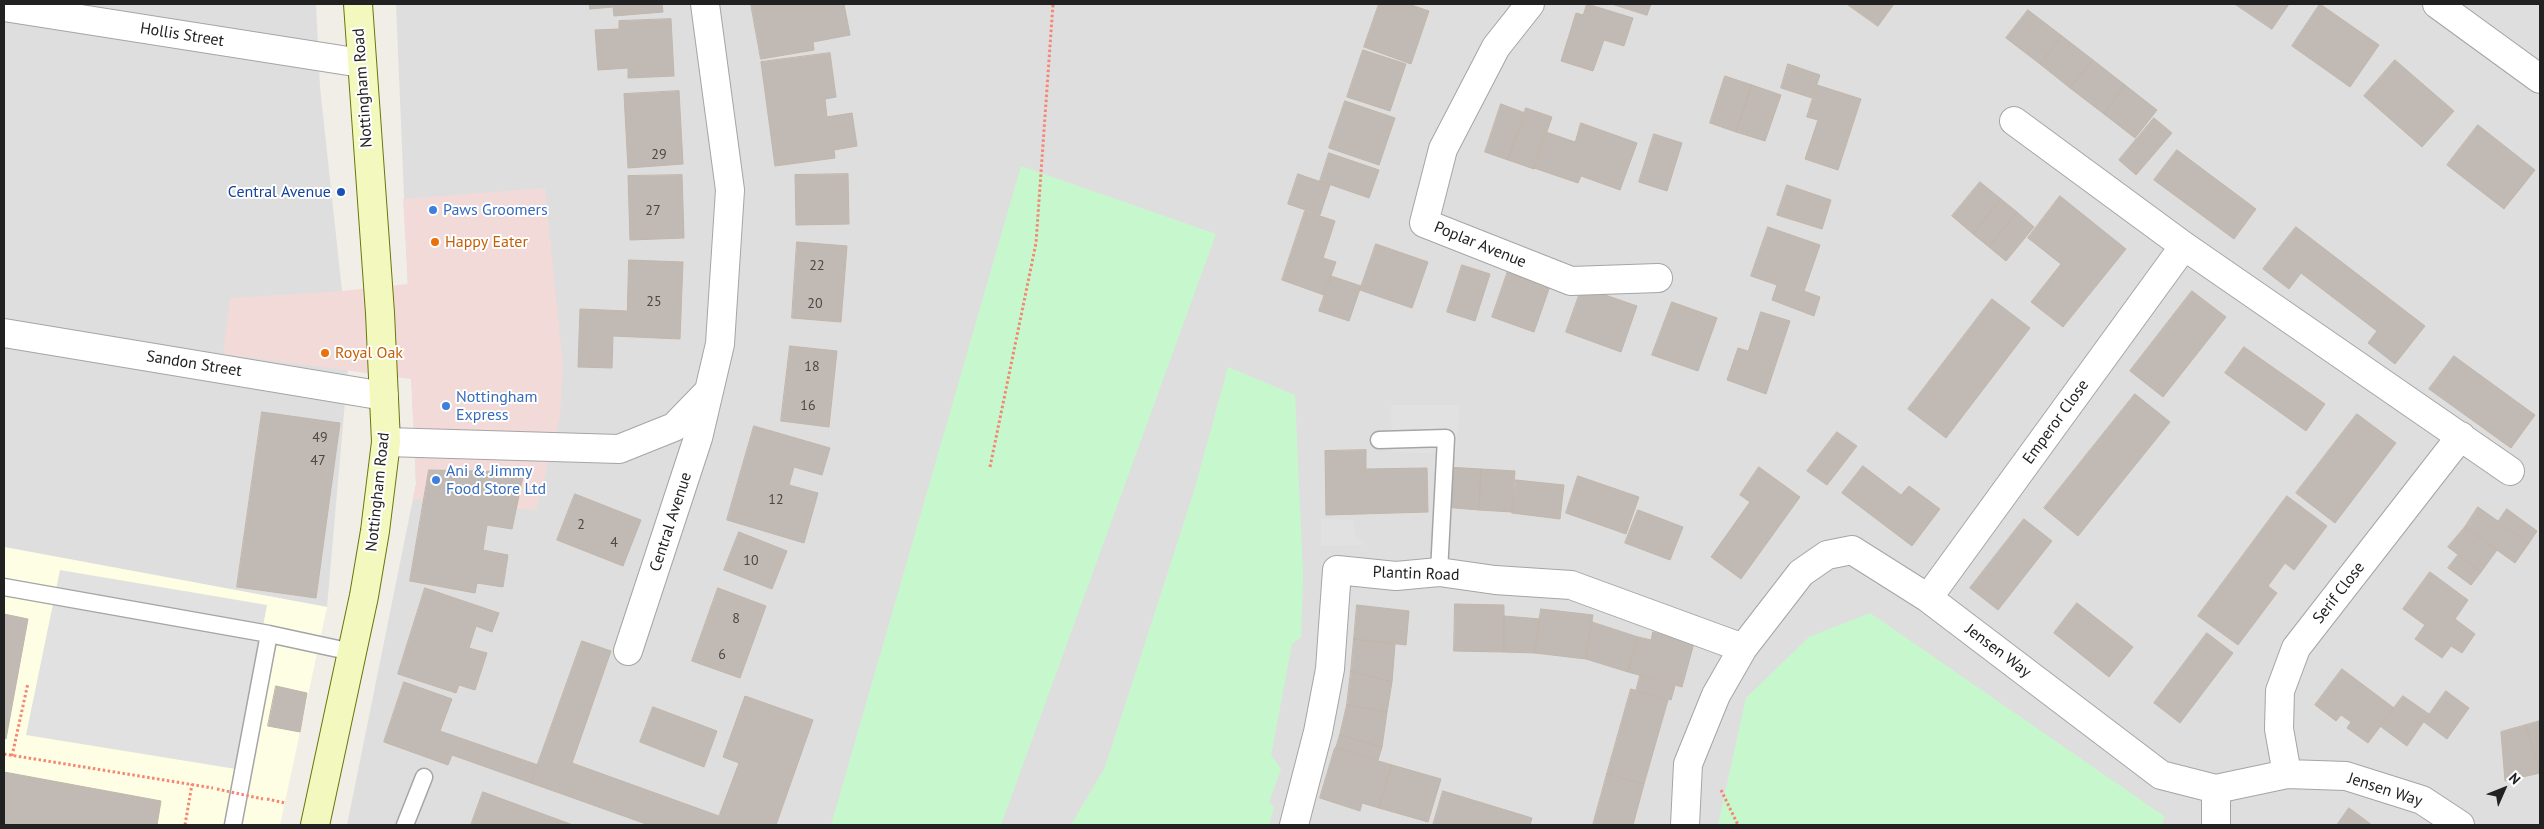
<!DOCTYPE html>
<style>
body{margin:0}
#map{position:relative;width:2544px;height:829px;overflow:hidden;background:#f1eee8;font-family:"PT Sans",sans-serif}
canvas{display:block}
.frame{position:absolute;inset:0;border:5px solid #212121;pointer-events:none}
.north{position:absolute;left:2479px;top:764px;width:50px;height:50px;-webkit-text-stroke:4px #fff;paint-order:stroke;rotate:46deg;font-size:14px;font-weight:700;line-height:20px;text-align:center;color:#212121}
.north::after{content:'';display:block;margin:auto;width:18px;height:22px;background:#212121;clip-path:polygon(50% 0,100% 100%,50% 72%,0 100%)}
</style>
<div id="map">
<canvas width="2544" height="829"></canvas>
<div class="frame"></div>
<div class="north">N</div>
</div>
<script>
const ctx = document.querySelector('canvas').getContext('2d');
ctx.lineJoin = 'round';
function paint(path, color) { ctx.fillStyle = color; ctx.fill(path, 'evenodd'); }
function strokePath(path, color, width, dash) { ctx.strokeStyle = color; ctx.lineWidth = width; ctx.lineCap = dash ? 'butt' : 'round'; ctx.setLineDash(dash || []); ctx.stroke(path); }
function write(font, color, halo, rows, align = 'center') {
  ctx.font = font + ' "PT Sans",sans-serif'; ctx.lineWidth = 4; ctx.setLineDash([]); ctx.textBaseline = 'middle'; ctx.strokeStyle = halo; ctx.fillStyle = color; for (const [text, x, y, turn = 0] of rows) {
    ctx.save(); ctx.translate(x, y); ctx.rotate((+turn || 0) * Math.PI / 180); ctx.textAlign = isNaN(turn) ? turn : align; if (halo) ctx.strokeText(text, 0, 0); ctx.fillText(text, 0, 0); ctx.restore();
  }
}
paint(new Path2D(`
 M4,4H316L320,87L349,356L327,607L4,547Z
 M396,4H2540V825H347L416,484Z`), '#dfdede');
paint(new Path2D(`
 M545,188L563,366L560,417L536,510L413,499L416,484L411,379L223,354L230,298L342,291L408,284L403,199Z`), '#f1dad8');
paint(new Path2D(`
 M4,547L327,607L280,825H4Z`), '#fdfee3');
paint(new Path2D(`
 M1021,166L1216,234L1001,825H831Z
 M1228,367L1295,395L1303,576L1301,637L1292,644L1271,755L1281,769L1269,802L1274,808L1269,825H1071L1105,767L1194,491Z
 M1870,613L2164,816L2163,825H1718L1746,698L1809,637Z`), '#c7f8cd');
paint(new Path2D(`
 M1391,405H1460L1456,454L1392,452Z
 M1321,519L1353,520L1355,534L1364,545L1321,546Z
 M60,570L267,605L236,769L26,735Z`), '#e1e1e1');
const building = new Path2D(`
 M590,4H662L663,12L614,16L613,7L590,9Z
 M751,4H844L850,35L813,42L814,50L761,59Z
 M1379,4H1408L1429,11L1411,64L1364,47Z
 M1587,4L1633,18L1624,46L1604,40L1593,71L1561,61L1576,13L1583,15Z
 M1612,4H1651L1647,15Z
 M1847,4H1894L1878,26Z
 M2235,4H2289L2272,29Z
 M2320,4L2379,45L2350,87L2292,46Z
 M2028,10L2062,36L2040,64L2006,38Z
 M671,19L674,76L628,78V68L598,70L595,30L619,29V21Z
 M2062,36L2093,60L2070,88L2040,64Z
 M1363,50L1406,64L1390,111L1347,97Z
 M830,53L836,97L825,99L827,117L852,113L857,146L834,150L835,158L775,166L761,62Z
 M2093,60L2125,85L2104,114L2070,88Z
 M2395,60L2454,111L2422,147L2364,96Z
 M1788,64L1820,75L1812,98L1781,88Z
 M1725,76L1752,85L1736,132L1710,123Z
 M1752,85L1781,95L1765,141L1736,132Z
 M1817,85L1861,99L1838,170L1805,159L1818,120L1807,117Z
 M2125,85L2157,110L2135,138L2104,114Z
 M679,91L683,164L628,168L624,94Z
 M1345,101L1395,118L1379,165L1329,148Z
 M1501,104L1525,113L1508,160L1485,152Z
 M1526,108L1552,117L1534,169L1508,160Z
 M2154,118L2172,133L2136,175L2119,160Z
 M1581,123L1637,143L1620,190L1581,176L1578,183L1534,168L1546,132L1575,142Z
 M2478,125L2535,170L2504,209L2447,165Z
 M1654,134L1682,143L1667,191L1639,182Z
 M2177,150L2256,209L2234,239L2154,180Z
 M1329,153L1379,170L1369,198L1320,181Z
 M848,174L849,224L796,225L795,175Z
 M1298,174L1330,185L1320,215L1288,204Z
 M682,175L684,238L630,240L628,176Z
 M1980,182L2001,199L1973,234L1952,216Z
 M1787,185L1831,200L1822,229L1777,215Z
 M2060,196L2126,249L2063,327L2031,302L2061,264L2028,238Z
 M2001,199L2017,212L1989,247L1973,234Z
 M1305,211L1335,221L1323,258L1336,262L1324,295L1282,280Z
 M2017,212L2034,227L2006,261L1989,247Z
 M1768,227L1820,245L1804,291L1820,297L1814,316L1772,300L1777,285L1751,276Z
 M2296,227L2425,326L2395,364L2368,343L2377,331L2301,273L2289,289L2263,269Z
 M797,242L847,246L841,322L792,318Z
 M1376,244L1428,262L1412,308L1360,290Z
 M629,260L683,262L680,339L613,336L612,368L578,367L580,309L627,311Z
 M1462,265L1490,274L1475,321L1447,312Z
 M1509,268L1551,283L1534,332L1492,317Z
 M1331,276L1361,286L1349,321L1319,311Z
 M1582,287L1637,306L1621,352L1566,332Z
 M2192,291L2226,317L2163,397L2130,371Z
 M1992,299L2030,328L1946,438L1908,409Z
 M1672,302L1717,318L1698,371L1652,355Z
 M1761,312L1790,321L1766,394L1727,380L1738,348L1748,351Z
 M790,346L837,351L829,427L781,421Z
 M2244,347L2325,404L2306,431L2225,373Z
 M2454,356L2535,415L2511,448L2429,389Z
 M2135,394L2170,422L2078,536L2044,508Z
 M262,412L340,423L316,598L237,587Z
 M2357,414L2396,443L2335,523L2296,493Z
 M754,426L830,448L822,475L794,467L789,485L818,493L804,543L727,520Z
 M1837,432L1857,446L1827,485L1807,471Z
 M1366,450V469L1427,468L1428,512L1326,515L1325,451Z
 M1863,466L1901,495L1909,486L1940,509L1912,546L1842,493Z
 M1446,467L1481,469L1479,510L1444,507Z
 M1759,467L1800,497L1741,579L1711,557L1750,502L1740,495Z
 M1481,469L1515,471L1512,512L1479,510Z
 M429,470L524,472L512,529L487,525L483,550L508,555L503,587L477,583L475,593L410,581Z
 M1578,476L1639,497L1626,534L1566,513Z
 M1516,480L1564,485L1560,519L1512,513Z
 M575,494L641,520L623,566L557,540Z
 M2287,496L2327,526L2294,570L2285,563L2268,586L2277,593L2238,645L2198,616Z
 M2478,507L2529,543L2515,563L2465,527Z
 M2507,509L2537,531L2529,543L2498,522Z
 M1638,510L1683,527L1670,560L1625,543Z
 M2024,519L2052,541L1998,610L1970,588Z
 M2465,527L2497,550L2481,572L2448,547Z
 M739,532L787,551L772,589L724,570Z
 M2458,555L2481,572L2471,585L2448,568Z
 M2430,572L2468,600L2455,619L2475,634L2462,653L2451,646L2442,658L2415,639L2425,625L2403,609Z
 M425,588L499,613L492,632L476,626L469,648L487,653L475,690L459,685L456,693L398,674Z
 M718,588L766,606L740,678L692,661Z
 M2077,603L2133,647L2109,677L2054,633Z
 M1455,604L1504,605V652L1454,651Z
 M1357,605L1409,611L1406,645L1354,639Z
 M1541,609L1593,615L1586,659L1535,653Z
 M4,614L28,619L6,739L4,738Z
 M1504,616L1540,619L1535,653L1504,652Z
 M1592,622L1638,637L1628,672L1586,659Z
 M1653,632L1694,643L1682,687L1628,672L1638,637L1651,640Z
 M2207,633L2233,653L2180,723L2154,703Z
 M1354,639L1395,644L1392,682L1351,671Z
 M582,641L611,651L572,763L719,816L739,763L723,757L745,696L813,720L776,825H649L531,783Z
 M2342,669L2394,708L2368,743L2347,728L2351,722L2341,715L2336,721L2315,705Z
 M1351,671L1392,682L1387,712L1347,705Z
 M1640,676L1675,686L1671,700L1636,691Z
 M404,682L452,699L440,731L538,765L531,783L452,755L448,765L384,742Z
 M276,686L307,693L300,732L268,726Z
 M1631,689L1668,700L1644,784L1607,774Z
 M2446,691L2469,708L2447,739L2424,722Z
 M2403,696L2429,714L2407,746L2380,726Z
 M1347,705L1387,712L1382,747L1340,735Z
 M653,707L717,731L704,767L640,742Z
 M2540,721V773L2526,725Z
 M2526,725L2540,773L2505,781L2501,732Z
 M1340,735L1382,747L1378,760L1336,748Z
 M1335,748L1392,765L1379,808L1362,803L1360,811L1320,798Z
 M1392,765L1441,779L1428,822L1379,808Z
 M4,772L161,801L157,825H4Z
 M1607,774L1644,784L1633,825H1593Z
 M1443,791L1532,818L1530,825H1433Z
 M483,792L573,825H471Z
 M2349,808L2372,825H2337Z`);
paint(building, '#c1bab4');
strokePath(building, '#c2b6aa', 1);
const service = new Path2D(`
 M1379,440L1446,438L1439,572
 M4,587L269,634L352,652
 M233,825L269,634
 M405,825L424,777`);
const minor = new Path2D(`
 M1530,4L1496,47L1443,149L1424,223L1571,281L1658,278
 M2437,4L2540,79
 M4,7L361,63
 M2014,121L2184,246L2510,471
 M4,333L384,396
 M386,442L619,449L674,427L709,391L720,344L730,190L705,4
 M1928,598L2184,246
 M628,651L698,438L709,391
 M2287,774L2279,729L2280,691L2296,648L2461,436
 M1294,825L1318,732L1330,669L1337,570L1396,576L1439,572L1495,580L1571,585L1743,648
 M1685,825L1688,764L1716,695L1743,648L1801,573L1827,555L1852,550L1928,598L2161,775L2216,789L2287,774L2346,776L2422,800L2460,825
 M2216,825V789`);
const secondary = new Path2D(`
 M315,825L364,596L375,531L386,442L380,313L358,4`);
strokePath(service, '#a5a5a5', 19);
strokePath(minor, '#a5a5a5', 30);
strokePath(secondary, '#677709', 30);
strokePath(new Path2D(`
 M990,467L1036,243L1053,4
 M4,754L213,788
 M12,756L28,683
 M1721,790L1738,825
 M267,799L285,803
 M185,825L192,784`), '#f58674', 3, [2.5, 2.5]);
strokePath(service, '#fff', 16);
strokePath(minor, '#fff', 28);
strokePath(secondary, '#f3f8bf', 28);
strokePath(new Path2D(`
 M217,789L263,799`), '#f58674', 3, [2.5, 2.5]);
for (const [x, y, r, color] of [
 [341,192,5,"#1a4fb4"],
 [433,210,5,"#3f7fe0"],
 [435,242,5,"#e8710a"],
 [325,353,5,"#e8710a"],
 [446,406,5,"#3f7fe0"],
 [436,480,5,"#3f7fe0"]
]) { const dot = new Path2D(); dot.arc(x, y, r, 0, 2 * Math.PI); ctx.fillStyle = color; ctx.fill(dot); strokePath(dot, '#fff', 2); }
write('14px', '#494746', null, [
 ["29",659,155],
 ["27",653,211],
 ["22",817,266],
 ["25",654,302],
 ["20",815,304],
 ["18",812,367],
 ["16",808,406],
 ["49",320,438],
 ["47",318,461],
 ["12",776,500],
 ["2",581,525],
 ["4",614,543],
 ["10",751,561],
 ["8",736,619],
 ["6",722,655]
]);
write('16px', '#212121', '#fff', [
 ["Hollis Street",182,35,9],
 ["Nottingham Road",363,88,-94],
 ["Poplar Avenue",1480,245,22],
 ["Sandon Street",194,364,9],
 ["Emperor Close",2056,422,-54],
 ["Nottingham Road",378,492,-84],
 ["Central Avenue",671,522,-72],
 ["Plantin Road",1416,574,2],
 ["Serif Close",2339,593,-52],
 ["Jensen Way",1998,651,37],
 ["Jensen Way",2385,790,18]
]);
write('16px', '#164399', '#fff', [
 ["Central Avenue",331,192]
], 'right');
write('16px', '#366cbe', '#fff', [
 ["Paws Groomers",443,210],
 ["Nottingham",456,397],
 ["Express",456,415],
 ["Ani & Jimmy",446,471],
 ["Food Store Ltd",446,489]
], 'left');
write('16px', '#c56008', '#fff', [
 ["Happy Eater",445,242],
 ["Royal Oak",335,353]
], 'left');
</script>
